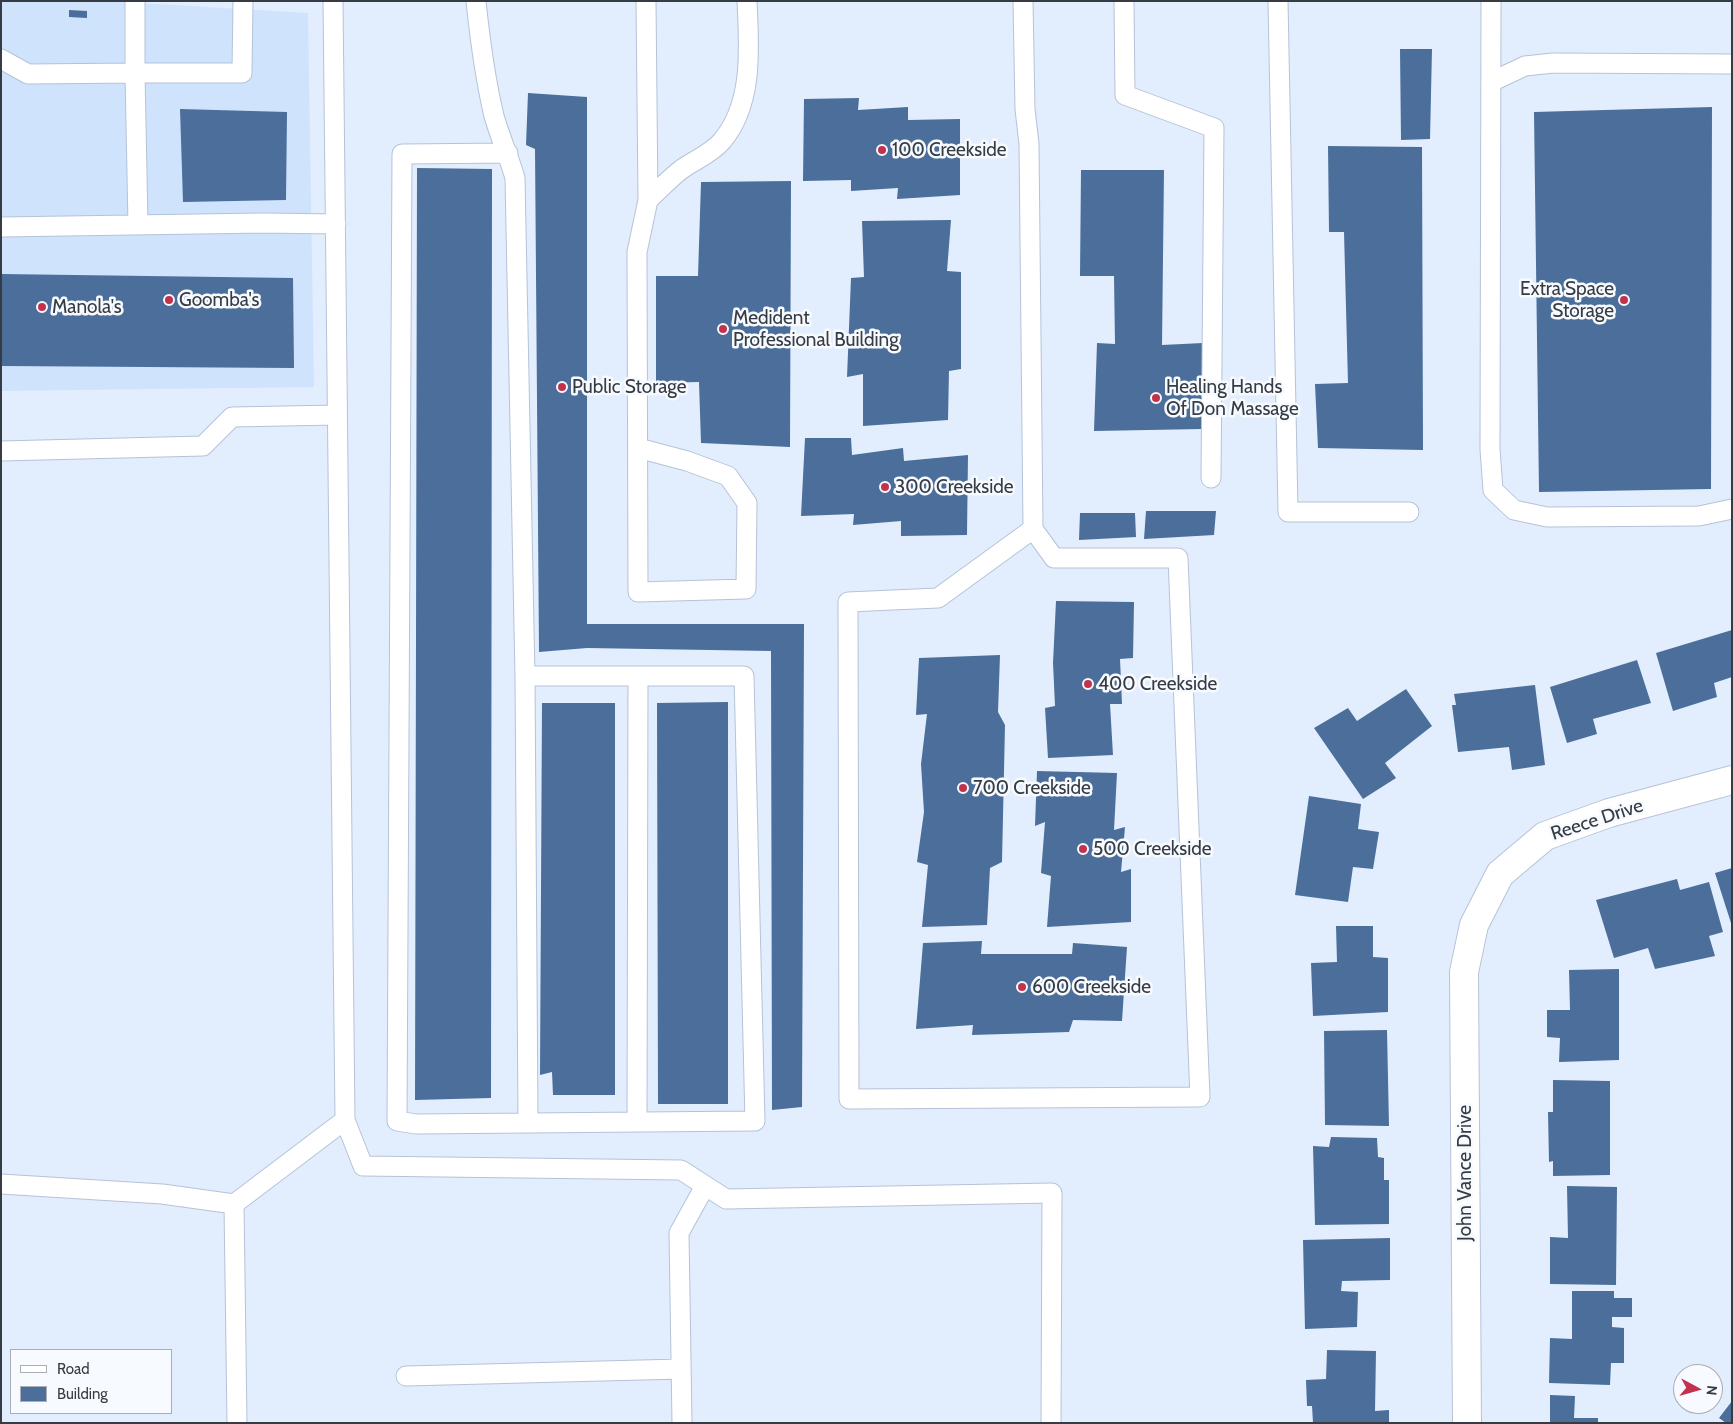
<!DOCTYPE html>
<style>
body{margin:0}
#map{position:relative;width:1733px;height:1424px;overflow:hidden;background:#e2eefe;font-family:Cabin,sans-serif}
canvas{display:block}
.frame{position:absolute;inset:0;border:2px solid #363c44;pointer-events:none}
.legend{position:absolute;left:10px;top:1349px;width:162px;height:65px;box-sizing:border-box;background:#f7fafe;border:1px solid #aaaeb4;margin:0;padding:6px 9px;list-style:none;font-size:15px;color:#363c44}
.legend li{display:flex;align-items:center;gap:10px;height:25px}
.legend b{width:25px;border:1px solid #aaaeb4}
.north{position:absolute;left:1673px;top:1364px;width:50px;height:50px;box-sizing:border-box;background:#f7fafe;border:1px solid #aaaeb4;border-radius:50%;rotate:96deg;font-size:14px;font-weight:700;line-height:20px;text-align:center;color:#363c44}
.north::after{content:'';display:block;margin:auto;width:18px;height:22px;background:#c2324c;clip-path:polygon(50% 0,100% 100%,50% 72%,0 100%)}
</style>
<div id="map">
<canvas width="1733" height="1424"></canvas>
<div class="frame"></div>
<ul class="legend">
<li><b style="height:6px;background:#fff"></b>Road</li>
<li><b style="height:14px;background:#4b6e9b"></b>Building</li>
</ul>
<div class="north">N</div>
</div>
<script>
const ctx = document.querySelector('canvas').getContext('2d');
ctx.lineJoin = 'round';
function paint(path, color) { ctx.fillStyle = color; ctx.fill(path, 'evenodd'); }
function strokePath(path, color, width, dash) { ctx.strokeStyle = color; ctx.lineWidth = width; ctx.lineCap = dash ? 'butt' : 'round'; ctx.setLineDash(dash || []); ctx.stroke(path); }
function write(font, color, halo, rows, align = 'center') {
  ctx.font = font + ' Cabin,sans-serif'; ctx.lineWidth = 5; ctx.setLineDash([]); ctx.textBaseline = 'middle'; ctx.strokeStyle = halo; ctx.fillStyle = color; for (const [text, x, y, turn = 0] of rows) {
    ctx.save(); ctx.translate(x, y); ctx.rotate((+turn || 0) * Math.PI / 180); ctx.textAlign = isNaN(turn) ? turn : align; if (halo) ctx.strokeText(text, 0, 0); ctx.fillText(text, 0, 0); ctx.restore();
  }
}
paint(new Path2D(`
 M1,1H106L308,13L314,387L1,391Z`), '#cfe3fd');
paint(new Path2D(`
 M69,10L87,11V18L69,17Z
 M1400,49H1432L1430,139L1401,140Z
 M528,93L587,97V624H804L802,1107L772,1110L771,651L587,648L539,652L535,149L526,145Z
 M859,98L858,110L908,107V120L960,119V195L897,199L898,188L851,191V180L803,181L804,99Z
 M1712,107L1711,489L1539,492L1534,112Z
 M180,109L287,112L286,200L183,202Z
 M1328,146L1422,147L1423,450L1318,448L1315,384L1348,383L1344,232H1329Z
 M417,168L492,169L491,1098L415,1100Z
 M1081,170H1164L1162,345L1203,343L1202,429L1094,431L1097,343L1115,344L1114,276H1080Z
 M791,181L790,447L701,443L699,382L656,383V276H698L701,182Z
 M951,220L947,271L961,272V369L949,371L948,420L863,426V374L847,377L851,278L864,277L862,221Z
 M1,274L293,278L294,368L1,366Z
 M805,438H851L852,455L903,448L904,461L968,455L967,535L901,536V521L853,525L854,514L801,516Z
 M1146,511H1216L1214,535L1144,539Z
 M1080,513H1135L1136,537L1079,540Z
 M1056,601L1134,602L1133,658L1120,659L1122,704H1110L1113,755L1048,758L1045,708L1055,706L1053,663Z
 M1732,630V677L1714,683L1717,697L1673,711L1656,653Z
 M1000,655L998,712L1005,725L1002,862L990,868L987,925L922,927L928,865L917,862L924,812L921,764L927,714L916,715L919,658Z
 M1637,660L1651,703L1593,719L1597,734L1567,743L1550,687Z
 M1535,685L1545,765L1512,770L1509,747L1458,752L1452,705H1456L1454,694Z
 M1406,689L1432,726L1385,763L1396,778L1363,799L1314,728L1348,708L1357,721Z
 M728,702V1104H658L657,703Z
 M542,703H615V1095H553L552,1072L540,1075Z
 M1037,771L1117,773L1114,830L1125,827L1121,872L1131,869V922L1047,927L1051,876L1041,873L1045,822L1035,826Z
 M1309,796L1361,804L1358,829L1379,832L1373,869L1353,867L1348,902L1295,895Z
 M1732,868V923H1731L1715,873Z
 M1677,879L1680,890L1709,882L1723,932L1709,936L1715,956L1655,969L1648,948L1614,958L1596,900Z
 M1336,926H1373V957L1388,958V1012L1313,1016L1311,963L1337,962Z
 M982,941L981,954H1072L1073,943L1127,947L1122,1021L1073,1020L1069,1032L972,1035L973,1025L916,1029L923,943Z
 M1619,969V1060L1559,1062L1560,1038L1547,1037V1010H1570L1569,970Z
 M1387,1030L1389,1126L1325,1125L1324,1031Z
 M1553,1080L1610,1081V1175L1553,1176V1161L1549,1162L1548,1112H1553Z
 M1331,1137L1377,1138L1378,1157L1384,1158V1180H1389V1224L1315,1225L1313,1146L1329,1147Z
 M1567,1186L1617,1187L1616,1285L1550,1284V1237L1568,1238Z
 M1390,1238V1280L1342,1281L1341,1291L1358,1292L1357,1327L1305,1329L1303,1240Z
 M1572,1291H1614V1298H1632V1317H1612V1327L1624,1328V1363H1611L1610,1385L1549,1383L1550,1338L1572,1339Z
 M1327,1350L1376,1351L1375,1411L1389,1410V1423H1313L1312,1406H1307L1306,1380L1326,1379Z
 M1550,1395L1575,1396L1574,1418H1598V1423H1550Z
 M1732,1401V1423H1726L1719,1418Z`), '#4b6e9b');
const lane = new Path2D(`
 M135,1V73H242L243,1
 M333,1L345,1120L363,1166L681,1170L726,1199L1052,1193L1051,1423
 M476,1C480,40 485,78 494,116C500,137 509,157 515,178L525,676H744L755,1121L416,1124L397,1121L402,154L508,153
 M1023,1L1025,109L1029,144L1033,529L1054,558H1178L1200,1097L849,1099L848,602L938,598L1033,529
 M1124,1L1125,95L1214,128L1211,478
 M1278,1L1288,512H1409
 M1491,1L1490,449L1493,490L1514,510L1547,517L1699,516L1732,509
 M1,59L28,74L135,73L138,225
 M1491,82L1525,66L1553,63L1732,64
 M648,200C659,190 670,178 682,169C695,160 712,153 722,141C754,103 749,47 747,1
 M1,227L263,223L336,224
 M638,448L687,461L728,476L747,503L746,589L638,592L637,252L648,200L646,1
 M1,451L203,446L232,417L337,415
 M525,676L528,1123
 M637,1122L638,676
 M1,1184L162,1194L234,1204
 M406,1376L681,1369
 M237,1423L234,1204L345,1120
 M682,1423L679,1233L705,1186`);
const street = new Path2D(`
 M1467,1423L1464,972L1474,925L1500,874L1545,836L1609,813L1732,780`);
strokePath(lane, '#b5c3d7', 21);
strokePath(street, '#b5c3d7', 30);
strokePath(lane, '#fff', 19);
strokePath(street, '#fff', 28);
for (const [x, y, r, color] of [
 [882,150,5,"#c2324c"],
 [169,300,5,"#c2324c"],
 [1624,300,5,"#c2324c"],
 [42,307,5,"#c2324c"],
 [723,329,5,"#c2324c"],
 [562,387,5,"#c2324c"],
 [1156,398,5,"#c2324c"],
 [885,487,5,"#c2324c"],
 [1088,684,5,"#c2324c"],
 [963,788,5,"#c2324c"],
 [1083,849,5,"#c2324c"],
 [1022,987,5,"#c2324c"]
]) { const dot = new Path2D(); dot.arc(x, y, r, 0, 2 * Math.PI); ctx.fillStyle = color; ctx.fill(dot); strokePath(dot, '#f7fafe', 2); }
write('19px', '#363c44', '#f7fafe', [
 ["100 Creekside",892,150],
 ["Extra Space",1614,289,"right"],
 ["Storage",1614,311,"right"],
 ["Goomba's",179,300],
 ["Manola's",52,307],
 ["Medident",733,318],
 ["Professional Building",733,340],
 ["Public Storage",572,387],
 ["Healing Hands",1166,387],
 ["Of Don Massage",1166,409],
 ["300 Creekside",895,487],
 ["400 Creekside",1098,684],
 ["700 Creekside",973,788],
 ["500 Creekside",1093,849],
 ["600 Creekside",1032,987]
], 'left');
write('19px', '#363c44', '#f7fafe', [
 ["Reece Drive",1597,820,-18],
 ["John Vance Drive",1465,1173,-90]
]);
</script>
